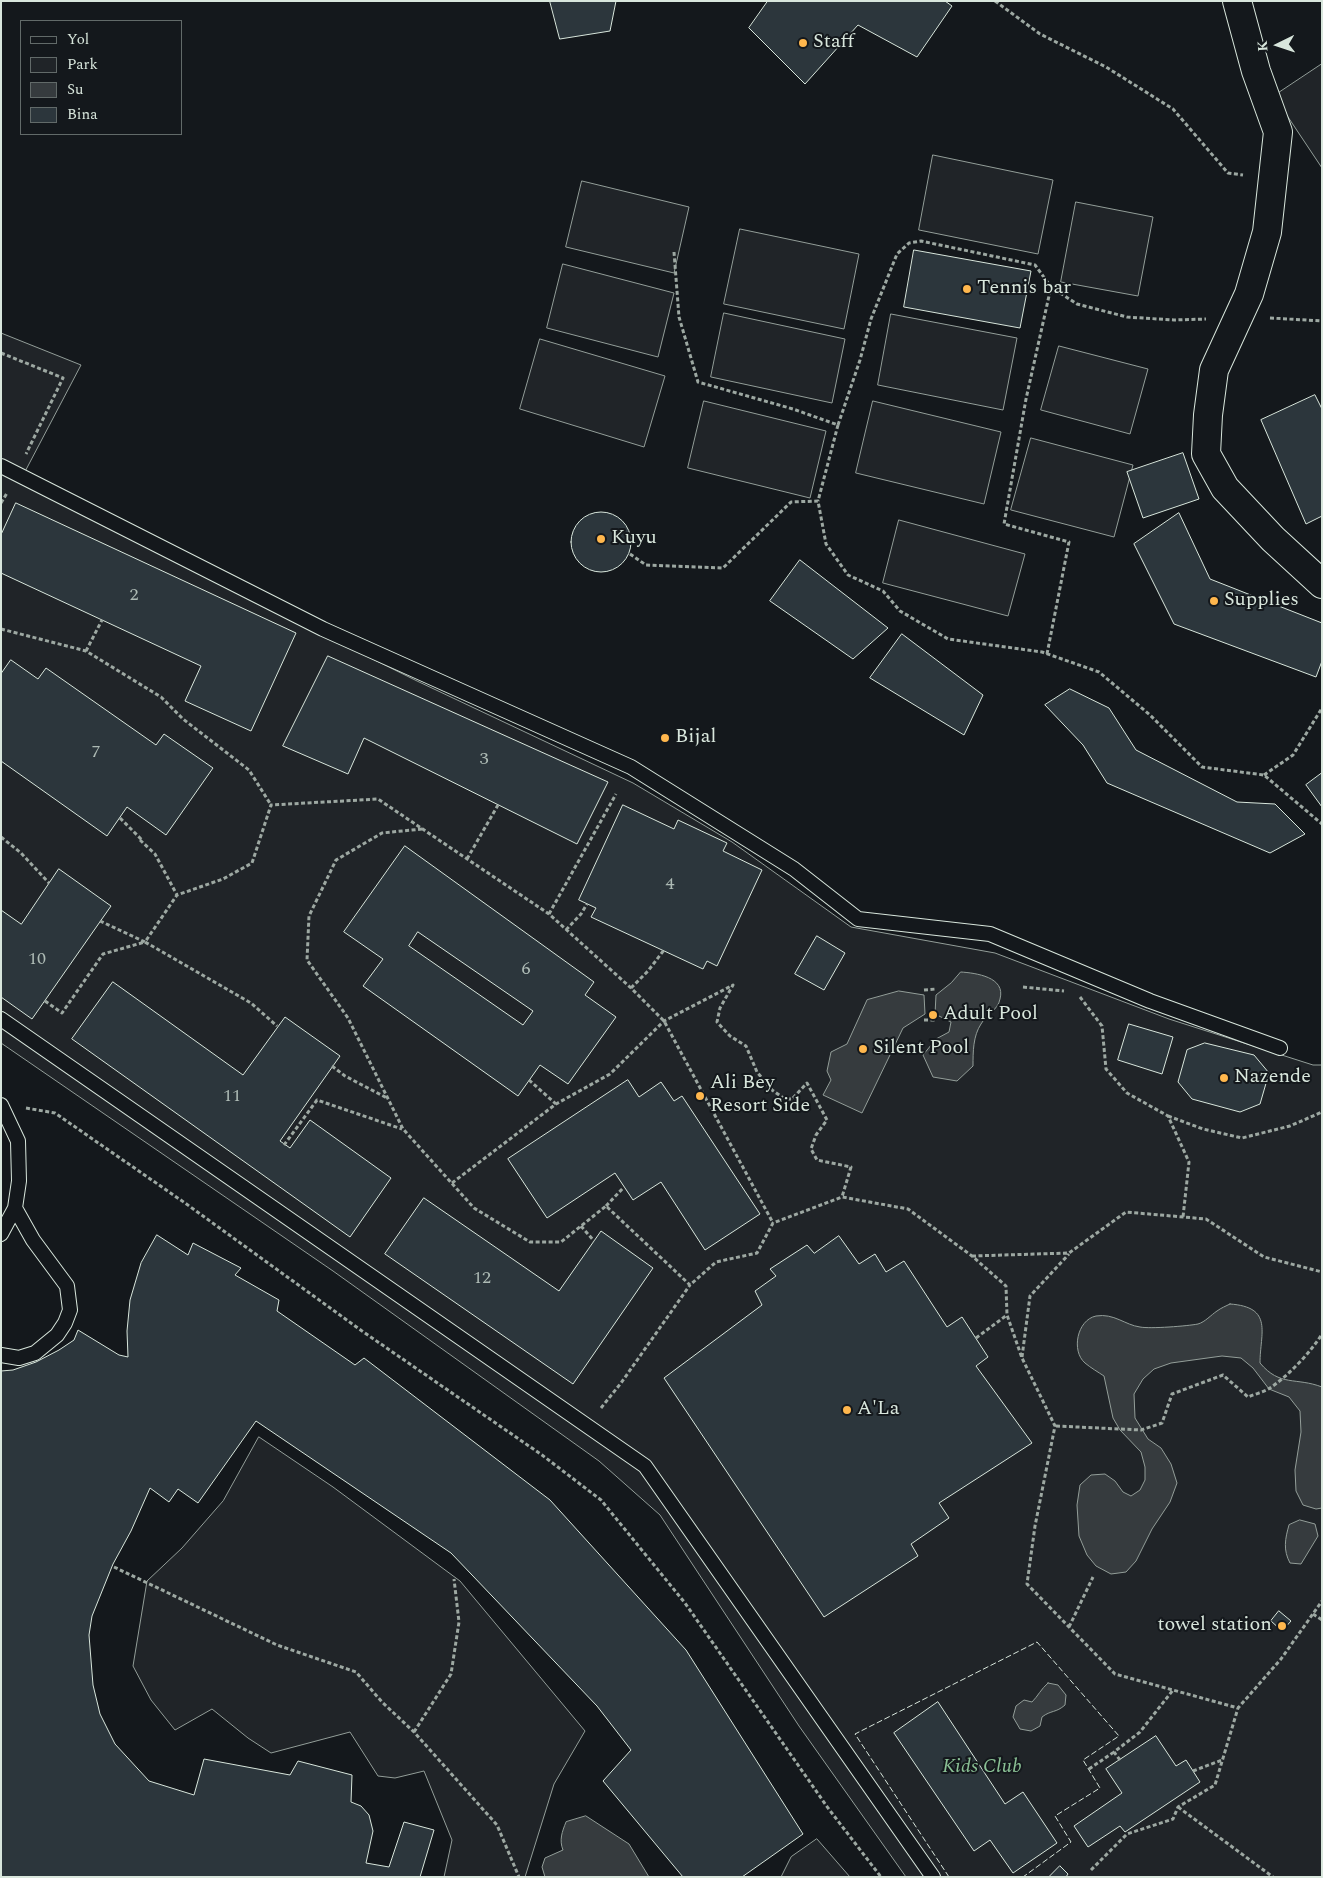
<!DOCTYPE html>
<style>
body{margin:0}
#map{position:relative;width:1323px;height:1878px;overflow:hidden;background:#14181c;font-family:Spectral,serif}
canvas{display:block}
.frame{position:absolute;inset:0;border:2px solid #d8e6dc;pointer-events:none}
.legend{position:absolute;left:20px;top:20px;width:162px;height:115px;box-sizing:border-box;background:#14181c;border:1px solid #626a69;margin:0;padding:6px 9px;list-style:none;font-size:15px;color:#d8e6dc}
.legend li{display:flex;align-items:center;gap:10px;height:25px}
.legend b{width:25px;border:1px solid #626a69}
.north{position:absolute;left:1253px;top:20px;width:50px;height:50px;-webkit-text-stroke:4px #14181c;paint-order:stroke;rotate:266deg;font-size:14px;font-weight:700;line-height:20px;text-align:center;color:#d8e6dc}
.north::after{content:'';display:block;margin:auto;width:18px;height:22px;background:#d8e6dc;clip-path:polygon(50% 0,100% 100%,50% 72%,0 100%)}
</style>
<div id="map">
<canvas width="1323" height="1878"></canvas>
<div class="frame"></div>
<ul class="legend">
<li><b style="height:6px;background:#14181c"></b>Yol</li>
<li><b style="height:14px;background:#202428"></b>Park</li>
<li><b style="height:14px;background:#363b3e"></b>Su</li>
<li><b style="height:14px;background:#2c363c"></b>Bina</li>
</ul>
<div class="north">K</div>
</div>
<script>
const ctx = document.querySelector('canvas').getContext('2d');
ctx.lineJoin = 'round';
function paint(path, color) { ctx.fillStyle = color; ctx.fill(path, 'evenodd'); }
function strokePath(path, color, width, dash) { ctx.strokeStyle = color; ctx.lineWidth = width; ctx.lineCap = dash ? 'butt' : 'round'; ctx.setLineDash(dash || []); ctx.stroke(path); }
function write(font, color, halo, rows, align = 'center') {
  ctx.font = font + ' Spectral,serif'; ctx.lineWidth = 4; ctx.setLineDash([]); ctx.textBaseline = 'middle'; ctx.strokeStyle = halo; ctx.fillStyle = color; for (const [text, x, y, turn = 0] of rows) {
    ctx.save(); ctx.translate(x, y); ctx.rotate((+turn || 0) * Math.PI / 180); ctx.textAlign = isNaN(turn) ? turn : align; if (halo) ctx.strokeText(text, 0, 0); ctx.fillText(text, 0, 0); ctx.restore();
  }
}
const green = new Path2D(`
 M1322,64V168L1274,96Z
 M933,155L1053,180L1038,254L919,230Z
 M582,181L689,207L674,273L566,247Z
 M1076,202L1153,217L1138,296L1061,282Z
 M740,229L859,254L844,329L724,304Z
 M563,264L674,293L658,357L547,328Z
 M724,313L845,339L832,403L711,377Z
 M891,314L1017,338L1003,410L878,385Z
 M1,333L81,365L19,483L417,681L633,783L732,842L851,927L995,953L1169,1019L1313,1065H1322V1877H906L799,1726L660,1515L599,1461L333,1271L1,1043Z
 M540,339L665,376L644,447L520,409Z
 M1059,346L1148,369L1130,434L1041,410Z
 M704,401L826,431L810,498L688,468Z
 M873,401L1001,432L984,504L856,473Z
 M1031,438L1133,465L1114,537L1011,510Z
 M899,520L1025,554L1008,616L883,583Z
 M259,1437L333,1487L460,1581L585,1731L554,1784L525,1877H444L452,1840L424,1771L395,1778L378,1776L350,1732L271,1753L248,1738L212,1709L175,1730L151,1700L133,1666L147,1581L182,1548L223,1501Z
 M817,1839L850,1877H781L791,1857Z`);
paint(green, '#202428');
strokePath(green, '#939e99', 1);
const water = new Path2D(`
 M961,972C976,973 1006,977 1000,999C998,1010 986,1015 981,1024C973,1036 973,1052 973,1066L957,1081L933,1077L923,1055L936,1039L949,1032L951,1022L935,1014L936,995L951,983Z
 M899,991L924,995L925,1014L903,1028L862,1113L823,1095L831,1080L827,1071L831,1052L847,1044L867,1000Z
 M1230,1304C1274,1307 1260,1333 1260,1363C1280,1387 1296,1377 1322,1387V1508L1316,1509L1303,1505L1296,1491L1295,1470L1301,1432L1300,1411L1289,1397L1269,1389L1253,1368L1241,1358L1222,1356L1171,1363L1154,1369L1143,1379L1134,1394L1135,1418L1148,1439L1161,1448L1171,1464L1177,1483L1170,1502L1152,1529L1136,1561L1126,1572L1111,1574L1096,1566L1087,1555L1079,1536L1077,1505L1080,1485L1091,1475L1105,1474L1115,1481L1123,1492L1131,1496L1140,1490L1145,1480V1467L1141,1452L1120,1430L1113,1418L1104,1376C1098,1372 1091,1368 1085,1363C1071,1351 1077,1320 1096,1316C1114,1313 1125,1325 1140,1327C1150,1329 1188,1326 1198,1324C1205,1322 1211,1315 1217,1311C1221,1308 1226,1306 1230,1304Z
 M1300,1520L1315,1524L1318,1536L1301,1564L1290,1563C1283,1550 1285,1539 1289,1525Z
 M1048,1683L1058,1685L1066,1695L1065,1705C1056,1713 1051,1710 1042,1717L1040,1726L1031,1731L1020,1729L1013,1717L1016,1706L1024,1700L1032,1702C1038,1696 1041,1689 1048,1683Z
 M586,1816L629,1844L649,1877H545L542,1867L545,1858L563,1850C559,1840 562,1832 566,1822Z`);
paint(water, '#363b3e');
strokePath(water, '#939e99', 1);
const building = new Path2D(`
 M550,1H616L610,31L560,39Z
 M768,1H945L952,6L917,57L858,25L805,84L749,28Z
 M914,250L1031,271L1020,328L904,307Z
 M1315,395L1322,409V516L1306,524L1261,420Z
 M1183,453L1199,499L1143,518L1127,472Z
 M16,503L296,633L251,731L185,701L201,666L1,573V535Z
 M571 542a30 30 0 1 1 60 0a30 30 0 1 1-60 0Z
 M1179,513L1210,579L1322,623V661L1316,677L1174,624L1134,544Z
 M800,560L888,628L853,659L770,601Z
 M902,634L983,695L964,735L870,678Z
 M328,656L608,782L577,844L364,738L348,774L283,746Z
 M11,660L38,679L46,668L156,745L164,734L213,768L166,835L127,807L107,836L1,761V674Z
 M1070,689L1109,708L1136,750L1237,802L1275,804L1305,834L1270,853L1107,783L1083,745L1045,705Z
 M1322,773V807L1306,785Z
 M623,805L674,829L678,820L727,843L723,851L762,870L717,966L707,961L703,969L591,917L596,908L579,900Z
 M405,846L594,982L585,995L616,1017L568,1084L540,1065L518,1096L363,986L383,959L344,932ZM418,932L533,1011L523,1025L409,946Z
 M59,869L111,906L32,1019L1,997V910L21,924Z
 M817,936L845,953L824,990L795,974Z
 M113,982L243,1075L285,1017L340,1056L280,1141L290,1148L310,1120L391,1178L350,1237L72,1039Z
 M1129,1024L1173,1037L1162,1074L1118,1060Z
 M1205,1043L1254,1055L1269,1073L1260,1104L1240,1112L1192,1099L1178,1082L1187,1050Z
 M628,1080L639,1097L661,1082L674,1101L682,1096L760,1214L705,1250L661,1182L633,1200L615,1173L547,1218L508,1159Z
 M424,1198L559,1291L601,1231L653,1268L573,1384L385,1254Z
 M157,1235L188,1255L193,1243L241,1268L235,1275L279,1300L277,1311L355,1365L364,1358L550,1500L686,1650L803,1834L742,1877H683L603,1781L631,1750L597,1706L451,1553L256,1421L198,1503L178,1489L169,1502L150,1488L131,1531L113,1564L92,1616L89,1635L93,1685L100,1714L115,1744L149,1781L194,1795L204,1759L290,1775L298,1761L352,1775L351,1802L361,1806L369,1815L373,1831L366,1863L389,1867L404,1822L434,1830L420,1877H1V1371L13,1370L36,1362L59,1350L74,1340L78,1330L119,1355L128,1357L127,1331L130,1300L141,1263Z
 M839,1236L859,1264L875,1254L886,1272L904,1261L947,1327L962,1317L988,1357L976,1366L1032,1443L939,1503L949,1518L911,1544L918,1556L824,1617L664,1378L762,1305L755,1291L776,1276L770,1269L807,1245L814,1253Z
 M1279,1611L1291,1621L1282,1631L1271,1621Z
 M938,1702L1005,1804L1023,1792L1057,1843L1013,1873L990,1840L974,1851L894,1733Z
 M1156,1736L1176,1766L1186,1760L1200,1782L1125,1832L1120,1826L1088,1847L1074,1826L1122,1793L1106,1769Z
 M1060,1866L1068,1874L1066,1877H1049Z`);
paint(building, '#2c363c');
strokePath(building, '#d8e6dc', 1);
const service = new Path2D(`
 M1,466L323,629L631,767L794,869L858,919L990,934L1150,1001L1280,1048
 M1,1019L645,1466L933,1877
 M1,1105L18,1141L19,1181L15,1208L1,1234
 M1,1355L19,1358L35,1353L57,1335L65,1323L70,1310L67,1286L33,1240L15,1208`);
const minor = new Path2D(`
 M1237,1L1256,71L1278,132L1267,232L1249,294L1214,370L1208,415L1206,454L1225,488L1273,539L1322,584`);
strokePath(service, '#d8e6dc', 16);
strokePath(minor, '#d8e6dc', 30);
strokePath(new Path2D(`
 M995,1L1040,34L1106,67L1173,109L1228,173L1243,175
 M674,252L679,317L698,382L793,409L838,425L818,501
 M1270,318L1322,321
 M1,353L63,378L26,454
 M838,425L860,360L871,319L897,254L909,243L921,241L1035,265L1051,287L1077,304L1127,317L1174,320L1206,319
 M1,503L7,493
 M630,554L646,565L723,568L791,502L818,501L826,544L848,575L883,591L900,611L948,639L1042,652L1099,672L1150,715L1202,767L1264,775L1322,824
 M1,629L86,651L161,697L183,719L249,770L271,805
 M86,651L102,620
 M1047,654L1069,542L1004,524L1026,399L1051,287
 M1264,775L1293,755L1322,708
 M120,818L143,841
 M422,829L382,833L336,860L309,916L307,960L348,1018L403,1129L474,1208L530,1242H561L606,1206L690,1285L716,1262L757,1253L773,1223L842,1197L908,1209L972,1256L1006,1286L1007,1315L1022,1358L1055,1426L1035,1526L1027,1584L1115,1674L1238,1708L1281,1659L1322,1601
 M1,837L21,853L49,883
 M140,840L155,854L177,895
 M467,859L498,805
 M549,914L616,794
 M100,921L145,942L177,895L223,879L252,863L271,805L378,799L549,914L631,988L664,1021L773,1223
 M566,930L581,914L587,904
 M1023,987L1064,991
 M631,988L648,971L664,950
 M924,990L936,989
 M1080,997L1102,1026L1106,1069L1127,1093L1168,1116L1189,1162L1183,1217
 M45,1001L62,1013L103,954L145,942L251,1003L277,1026
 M924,1020H936
 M332,1066L345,1076L387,1098
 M529,1080L556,1104
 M26,1108L55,1113L185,1203L362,1331L542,1455L601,1500L685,1603L828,1808L881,1877
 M1168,1116L1203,1129L1242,1138L1290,1126L1322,1112
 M284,1145L317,1100L402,1129
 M452,1183L556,1104L610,1074L664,1021L733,985L720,1008L717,1022L730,1036L746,1046L757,1072L772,1090L785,1099H792L807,1083L827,1120L816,1135L811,1149L817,1160L851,1167L842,1197
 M606,1206L624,1187
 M581,1226L594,1241
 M972,1256L1069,1253L1126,1212L1206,1219L1264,1257L1322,1272
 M976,1338L1007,1315
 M1022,1357L1030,1296L1069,1254
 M601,1408L621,1383L690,1285
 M1056,1426L1141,1430L1162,1423L1172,1394L1223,1375L1248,1397C1255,1394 1264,1392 1270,1388C1288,1376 1311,1352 1322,1334
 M114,1567L277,1645L356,1672L382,1702L414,1732L497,1825L519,1877
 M1313,1614L1322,1620
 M1069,1627L1093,1577
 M414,1732L451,1674L459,1622L454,1579
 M1120,1760L1114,1752L1140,1732L1173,1690
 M1089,1769L1114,1752
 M1193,1771L1222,1760
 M1178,1807L1273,1877
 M1091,1870L1127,1834L1173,1819L1178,1807L1215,1785L1238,1708`), '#9da8a2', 3, [4, 2.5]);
strokePath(service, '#14181c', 14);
strokePath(minor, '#14181c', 28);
strokePath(new Path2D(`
 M949,1877L855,1734L1037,1642L1119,1736L1083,1760L1100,1788L1055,1816L1071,1842L1023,1877`), '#d8e6dc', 1, [6, 2.5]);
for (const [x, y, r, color] of [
 [803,43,5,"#ffb74d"],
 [967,289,5,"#ffb74d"],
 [601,539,5,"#ffb74d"],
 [1214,601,5,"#ffb74d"],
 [665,738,5,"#ffb74d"],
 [933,1015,5,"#ffb74d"],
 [863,1049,5,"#ffb74d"],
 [1224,1078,5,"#ffb74d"],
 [700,1096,5,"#ffb74d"],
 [847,1410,5,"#ffb74d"],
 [1282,1626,5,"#ffb74d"]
]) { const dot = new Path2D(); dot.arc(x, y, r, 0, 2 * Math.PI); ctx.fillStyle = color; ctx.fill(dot); strokePath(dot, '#14181c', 2); }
write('18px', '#adbab4', null, [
 ["2",134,596],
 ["7",96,753],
 ["3",484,760],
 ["4",670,885],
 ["10",37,960],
 ["6",526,970],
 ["11",232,1097],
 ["12",482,1279]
]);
write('20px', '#d8e6dc', '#14181c', [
 ["Staff",813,43],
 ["Tennis bar",977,289],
 ["Kuyu",611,539],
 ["Supplies",1224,601],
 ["Bijal",675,738],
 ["Adult Pool",943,1015],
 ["Silent Pool",873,1049],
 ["Nazende",1234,1078],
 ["Ali Bey",710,1084],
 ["Resort Side",710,1107],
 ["A'La",857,1410],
 ["towel station",1272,1626,"right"]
], 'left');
write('italic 20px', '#8ac095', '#14181c', [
 ["Kids Club",982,1768]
]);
</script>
